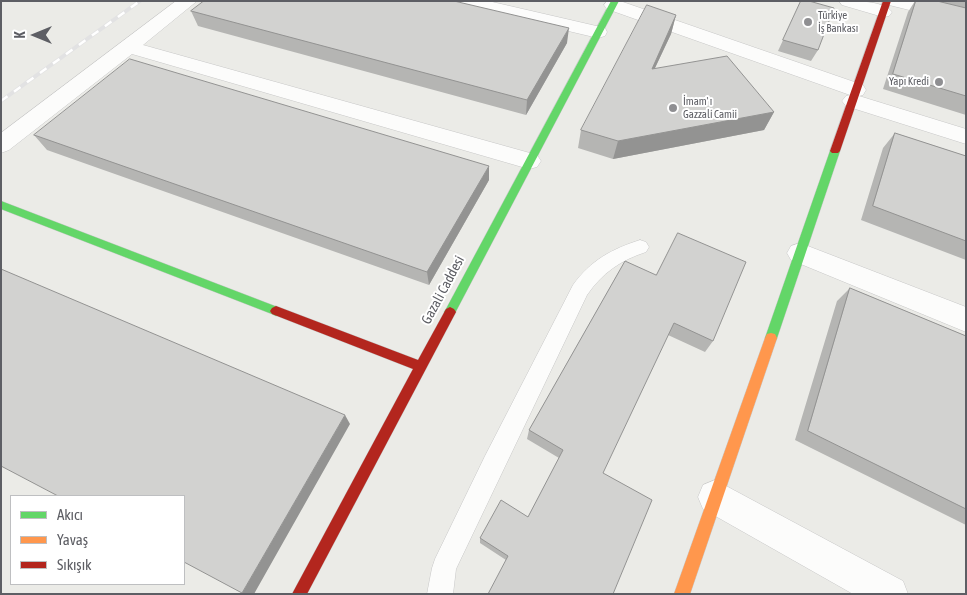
<!DOCTYPE html>
<meta charset="utf-8">
<style>
body{margin:0}
#map{position:relative;width:967px;height:595px;overflow:hidden;background:#ebebe7;font-family:"Asap Condensed",sans-serif}
canvas{display:block}
.frame{position:absolute;inset:0;border:2px solid #5d5e64;pointer-events:none}
.legend{position:absolute;left:10px;top:495px;width:175px;height:90px;box-sizing:border-box;background:#fff;border:1px solid #bebfc1;margin:0;padding:6px 9px;list-style:none;font-size:15px;color:#5d5e64}
.legend li{display:flex;align-items:center;gap:10px;height:25px}
.legend b{width:25px;border:1px solid #bebfc1}
.north{position:absolute;left:10px;top:10px;width:50px;height:50px;-webkit-text-stroke:4px #fff;paint-order:stroke;rotate:270deg;font-size:14px;font-weight:700;line-height:20px;text-align:center;color:#5d5e64}
.north::after{content:'';display:block;margin:auto;width:18px;height:22px;background:#5d5e64;clip-path:polygon(50% 0,100% 100%,50% 72%,0 100%)}
</style>
<div id="map">
<canvas width="967" height="595"></canvas>
<div class="frame"></div>
<ul class="legend">
<li><b style="height:6px;background:#63d668"></b>Akıcı</li>
<li><b style="height:6px;background:#ff974d"></b>Yavaş</li>
<li><b style="height:6px;background:#b3261e"></b>Sıkışık</li>
</ul>
<div class="north">K</div>
</div>
<script>
const ctx = document.querySelector('canvas').getContext('2d');
ctx.lineJoin = 'round';
function strokePath(path, color, width, dash) { ctx.strokeStyle = color; ctx.lineWidth = width; ctx.lineCap = dash ? 'butt' : 'round'; ctx.setLineDash(dash || []); ctx.stroke(path); }
function paint(path, color) { ctx.fillStyle = color; ctx.fill(path, 'evenodd'); }
function write(font, color, halo, rows, align = 'center') {
  ctx.font = font + ' "Asap Condensed",sans-serif'; ctx.lineWidth = 4; ctx.setLineDash([]); ctx.textBaseline = 'middle'; ctx.strokeStyle = halo; ctx.fillStyle = color; for (const [text, x, y, turn = 0] of rows) {
    ctx.save(); ctx.translate(x, y); ctx.rotate((+turn || 0) * Math.PI / 180); ctx.textAlign = isNaN(turn) ? turn : align; if (halo) ctx.strokeText(text, 0, 0); ctx.fillText(text, 0, 0); ctx.restore();
  }
}
const lane = new Path2D(`
 M640,240L646,242L649,247L646,252C621,260 602,273 587,295L456,569L453,594H427L432,568L435,559L485,456L573,285C591,260 612,249 640,240Z`);
const street = new Path2D(`
 M176,1H197L143,45L537,155L541,161L537,167L529,169L132,54L9,150L1,153V133Z
 M455,1H488L605,28L607,32L605,36L598,38L458,5Z
 M607,1H620L863,85L866,90L863,95L859,96L966,129V144L846,106L842,101L846,96L850,95L607,9L604,5Z
 M839,1C853,1 883,0 892,12L889,16L883,17L842,5Z
 M886,1H917L966,13V24L889,5Z
 M800,243L966,307V332L791,260L787,253L791,246Z
 M715,480L903,581L908,594H853L703,509L698,497L703,485Z`);
const fast = new Path2D(`
 M611,1H619L454,315L450,317L446,315L444,312L446,309Z
 M835,148L840,151L777,338L775,342L771,343L767,342L765,338L830,151Z
 M1,201L280,308L282,311L280,314L276,316L272,314L1,209Z`);
const slow = new Path2D(`
 M771,333L775,334L777,338L690,594H674L765,338L767,334Z`);
const jam = new Path2D(`
 M883,1H891L840,151L838,153H832L830,151Z
 M276,306L418,360L446,309L450,307L454,309L456,312L307,594H292L413,369L272,314L270,311L272,308Z`);
strokePath(lane, '#c7c7c7', 1);
strokePath(street, '#c7c7c7', 1);
strokePath(fast, '#c8c9c9', 1);
strokePath(slow, '#c8c9c9', 1);
strokePath(jam, '#c8c9c9', 1);
paint(lane, '#fcfcfb');
paint(street, '#fcfcfb');
paint(fast, '#63d668');
paint(slow, '#ff974d');
paint(jam, '#b3261e');
const rail = new Path2D(`
 M1,101L140,1`);
strokePath(rail, '#e2e2e3', 4);
strokePath(rail, '#fff', 2.5, [8]);
paint(new Path2D(`
 M801,1L818,50L811,61L778,51Z
 M915,1H966V115L883,89L908,12Z
 M191,11L567,43L526,115L198,26Z
 M676,15L671,34L655,68L774,112L764,130L613,159L578,148L581,130Z
 M895,133L966,156V260L861,220L883,148Z
 M34,135L489,180L429,285L47,150Z
 M625,261L713,341L705,352L668,335L506,560L480,543V538L528,517L559,458L527,439L529,430Z
 M850,288L966,336V525L795,440L837,301Z`), '#b5b5b3');
paint(new Path2D(`
 M676,15L671,34L646,87L652,69Z
 M569,28L567,43L526,115L527,100Z
 M774,112L764,130L613,159L618,141Z
 M489,166V180L429,285L427,272Z
 M345,415L350,424L254,594L242,593Z`), '#939392');
const building = new Path2D(`
 M204,1H454L569,28L527,100L191,11Z
 M801,1H809L834,8L818,50L783,40Z
 M916,1H937L966,8V96L893,74Z
 M647,5L676,15L652,69L727,56L774,112L618,141L581,130Z
 M130,59L489,166L427,272L34,135Z
 M895,133L966,156V241L873,206Z
 M678,233L746,262L713,341L674,323L603,473L652,500L613,594H488L508,556L480,538L501,500L528,517L563,450L529,430L625,261L656,275Z
 M1,269L345,415L242,593L184,562V496H58L1,466Z
 M850,288L966,336V509L808,431Z`);
paint(building, '#d2d2d0');
strokePath(building, '#939392', 1);
for (const [x, y, r, color] of [
 [808,22,5,"#8f8f92"],
 [939,82,5,"#8f8f92"],
 [673,108,5,"#8f8f92"]
]) { const dot = new Path2D(); dot.arc(x, y, r, 0, 2 * Math.PI); ctx.fillStyle = color; ctx.fill(dot); strokePath(dot, '#fff', 2); }
write('11px', '#5d5e64', '#fff', [
 ["Türkiye",818,16],
 ["İş Bankası",818,29],
 ["Yapı Kredi",929,82,"right"],
 ["İmam' ı",683,102],
 ["Gazzali Camii",683,115]
], 'left');
write('14px', '#5d5e64', '#fff', [
 ["Gazali Caddesi",443,290,-62]
]);
</script>
